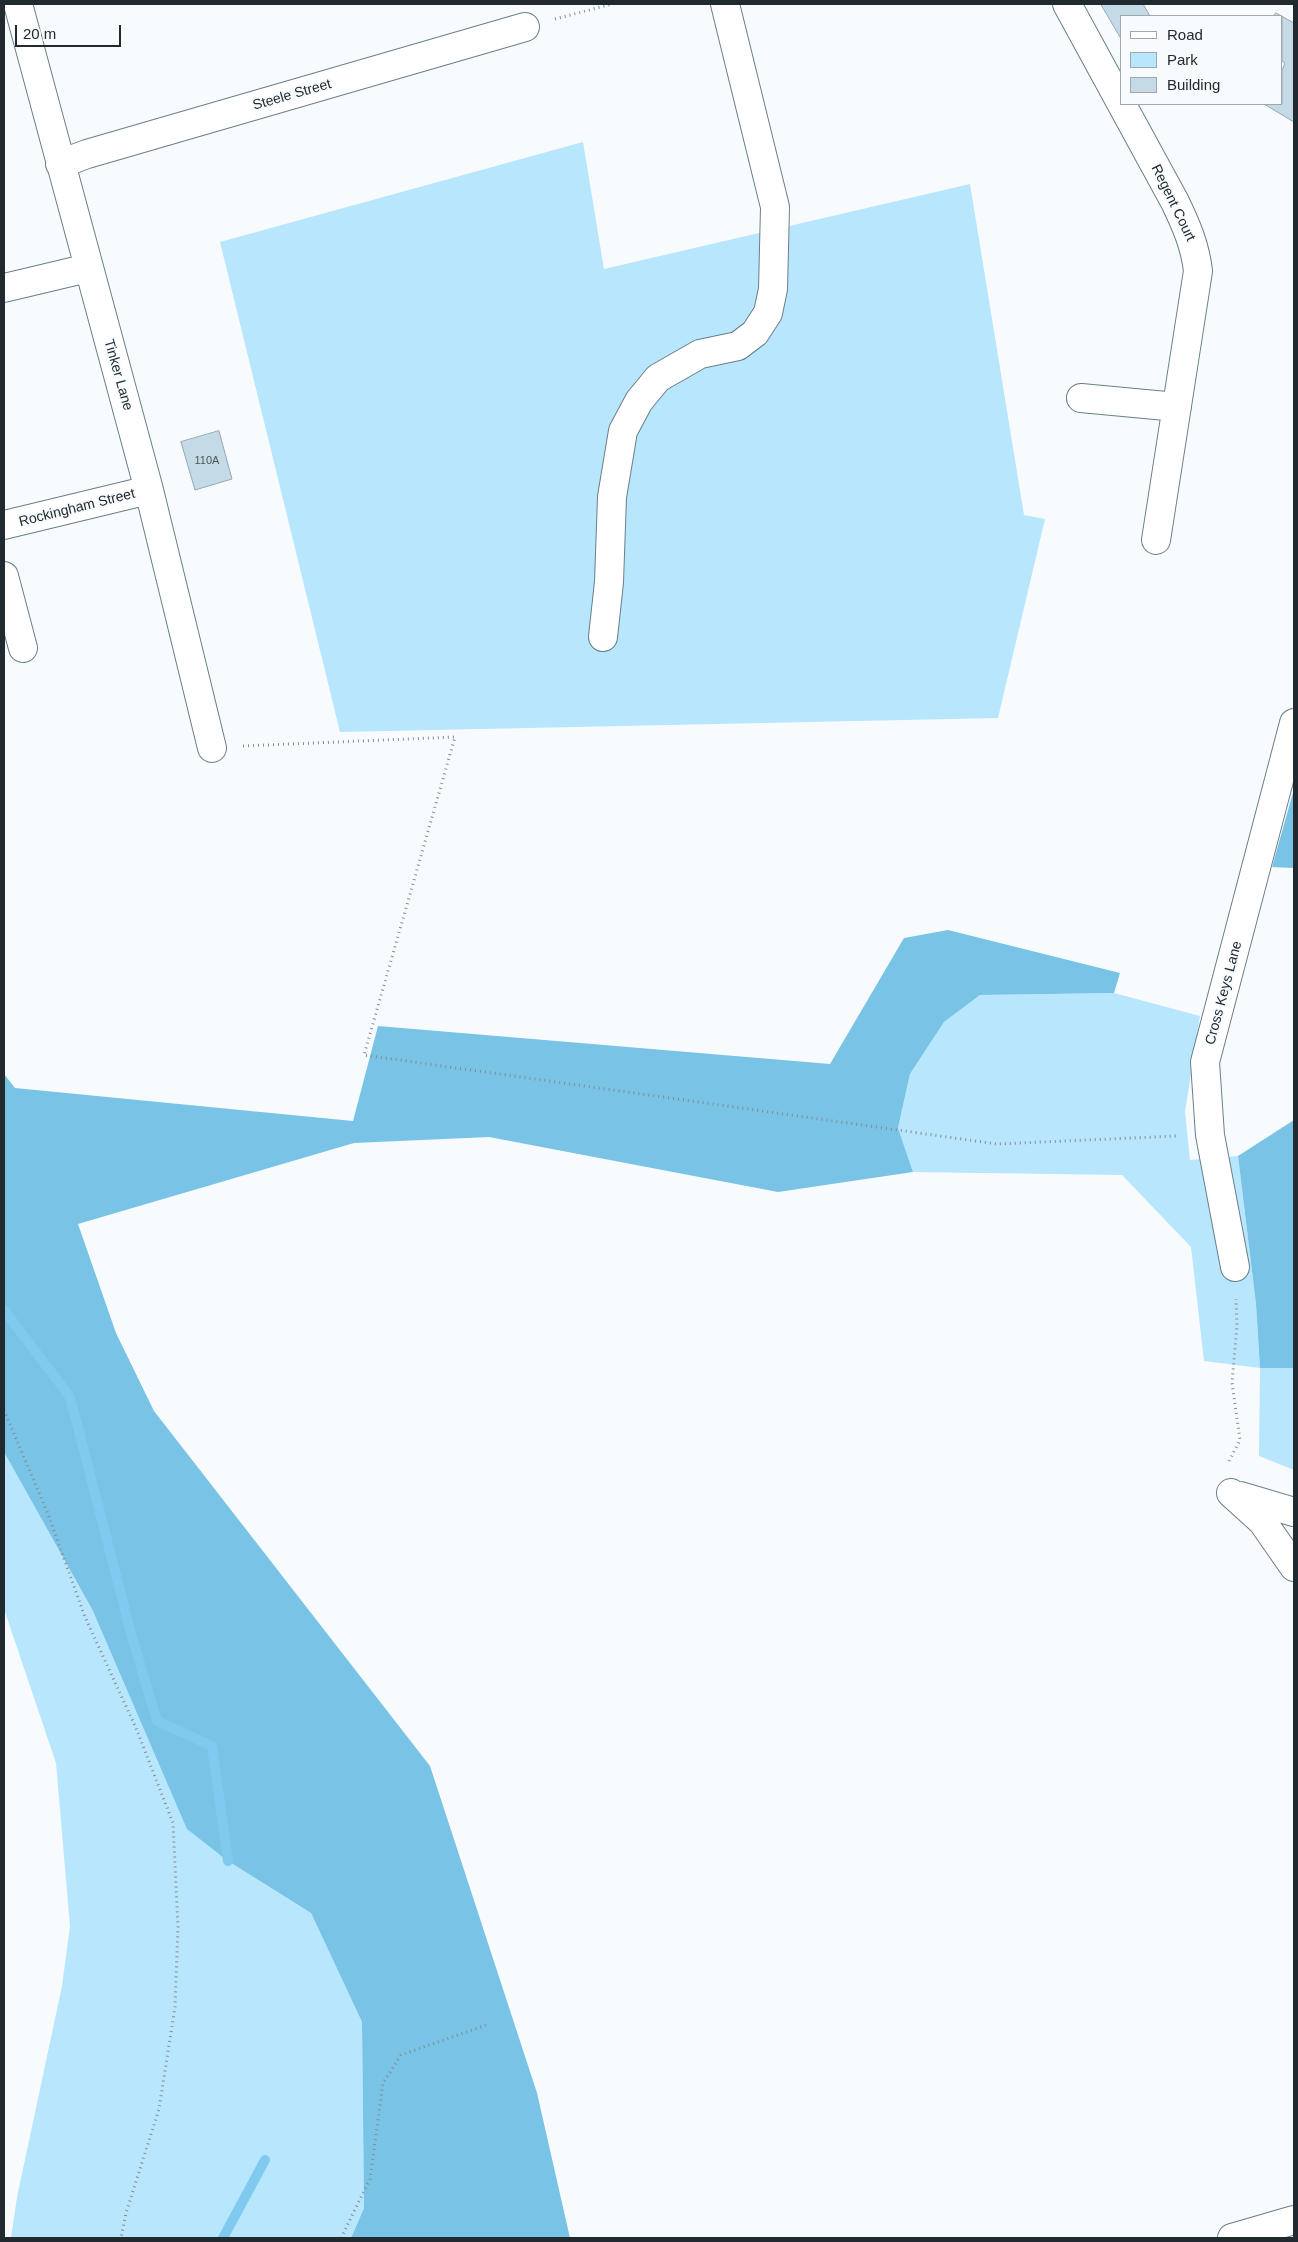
<!DOCTYPE html>
<style>
body{margin:0}
#map{position:relative;width:1298px;height:2242px;overflow:hidden;background:#f7fbfe;font-family:Helvetica,sans-serif}
canvas{display:block}
.frame{position:absolute;inset:0;border:5px solid #212a2e;pointer-events:none}
.legend{position:absolute;left:1120px;top:15px;width:162px;height:90px;box-sizing:border-box;background:#f7fbfe;border:1px solid #a1a7ab;margin:0;padding:6px 9px;list-style:none;font-size:15px;color:#212a2e}
.legend li{display:flex;align-items:center;gap:10px;height:25px}
.legend b{width:25px;border:1px solid #a1a7ab}
.scale{position:absolute;left:15px;top:25px;width:106px;height:22px;box-sizing:border-box;border:2px solid #212a2e;border-top:0;padding-left:6px;font-size:15px;line-height:18px;white-space:nowrap;color:#212a2e;-webkit-text-stroke:4px #f7fbfe;paint-order:stroke}
</style>
<div id="map">
<canvas width="1298" height="2242"></canvas>
<div class="frame"></div>
<ul class="legend">
<li><b style="height:6px;background:#fff"></b>Road</li>
<li><b style="height:14px;background:#b8e6fd"></b>Park</li>
<li><b style="height:14px;background:#c4dae6"></b>Building</li>
</ul>
<div class="scale">20 m</div>
</div>
<script>
const ctx = document.querySelector('canvas').getContext('2d');
ctx.lineJoin = 'round';
function paint(path, color) { ctx.fillStyle = color; ctx.fill(path, 'evenodd'); }
function strokePath(path, color, width, dash) { ctx.strokeStyle = color; ctx.lineWidth = width; ctx.lineCap = dash ? 'butt' : 'round'; ctx.setLineDash(dash || []); ctx.stroke(path); }
function write(font, color, halo, rows, align = 'center') {
  ctx.font = font + ' Helvetica,sans-serif'; ctx.lineWidth = 4; ctx.setLineDash([]); ctx.textBaseline = 'middle'; ctx.strokeStyle = halo; ctx.fillStyle = color; for (const [text, x, y, turn = 0] of rows) {
    ctx.save(); ctx.translate(x, y); ctx.rotate((+turn || 0) * Math.PI / 180); ctx.textAlign = isNaN(turn) ? turn : align; if (halo) ctx.strokeText(text, 0, 0); ctx.fillText(text, 0, 0); ctx.restore();
  }
}
paint(new Path2D(`
 M583,142L604,269L970,184L1024,515L1045,519L998,718L340,732L220,242Z
 M1114,993L1200,1016L1185,1112L1190,1160L1238,1156L1256,1304L1260,1368H1294V1470L1259,1456L1260,1368L1204,1361L1191,1247L1122,1175L913,1172L898,1128L910,1074L944,1022L980,995Z
 M4,1452L93,1611L228,1861L311,1913L362,2022L364,2208L351,2238H11L17,2197L62,1986L70,1926L56,1763L4,1609Z`), '#b8e6fd');
paint(new Path2D(`
 M1294,789V868L1272,867Z
 M948,930L1120,973L1114,993L980,995L944,1022L910,1074L898,1128L913,1172L778,1192L489,1137L354,1143L78,1224L116,1333L154,1411L430,1766L537,2093L570,2238H351L364,2208L362,2022L311,1913L228,1861L187,1829L93,1611L4,1452V1074L15,1088L353,1121L378,1026L830,1064L904,938Z
 M1294,1120V1368H1260L1256,1304L1238,1156Z`), '#78c3e6');
strokePath(new Path2D(`
 M4,1310L70,1397L132,1637L157,1721L212,1746L228,1861
 M223,2238L265,2160`), '#7fcaee', 10);
const building = new Path2D(`
 M1101,4H1143L1150,16H1122V40Z
 M1276,13L1294,23V122L1264,104H1282V70L1285,63L1282,61V16H1274Z
 M219,431L232,479L195,490L181,442Z`);
paint(building, '#c4dae6');
strokePath(building, '#93a8b3', 1);
const minor = new Path2D(`
 M18,4L149,490L212,748
 M1067,4L1175,202C1186,225 1195,245 1198,271L1156,540
 M60,164L87,154L525,27
 M4,288L88,268
 M1081,398L1177,407
 M4,525L149,490
 M4,576L23,648
 M603,637L609,582L612,497L623,431L639,401L658,378L700,354L738,346L755,333L768,313L773,289L775,207L725,4
 M1235,1267L1210,1135L1205,1062L1294,723
 M1231,1493L1262,1521L1294,1567
 M1240,1496L1294,1512`);
const highway = new Path2D(`
 M1232,2238L1294,2220`);
strokePath(minor, '#6a7f89', 30);
strokePath(highway, '#6a7f89', 30);
strokePath(new Path2D(`
 M555,19L612,4
 M243,746L455,737L364,1055L997,1144L1177,1136
 M4,1410L48,1514L85,1617L136,1728L173,1823L178,1927L175,2007L159,2109L126,2213L121,2238
 M1229,1461L1240,1440L1232,1383L1237,1325L1236,1299
 M341,2238L370,2179L383,2083L401,2055L489,2024`), '#868d90', 3, [1, 4]);
strokePath(minor, '#fff', 28);
strokePath(highway, '#fff', 28);
write('11px', '#4a565c', null, [
 ["110A",207,461]
]);
write('14px', '#212a2e', '#f7fbfe', [
 ["Steele Street",292,95,-16],
 ["Regent Court",1173,203,64],
 ["Tinker Lane",118,375,74],
 ["Rockingham Street",77,508,-14],
 ["Cross Keys Lane",1224,993,-75]
]);
</script>
